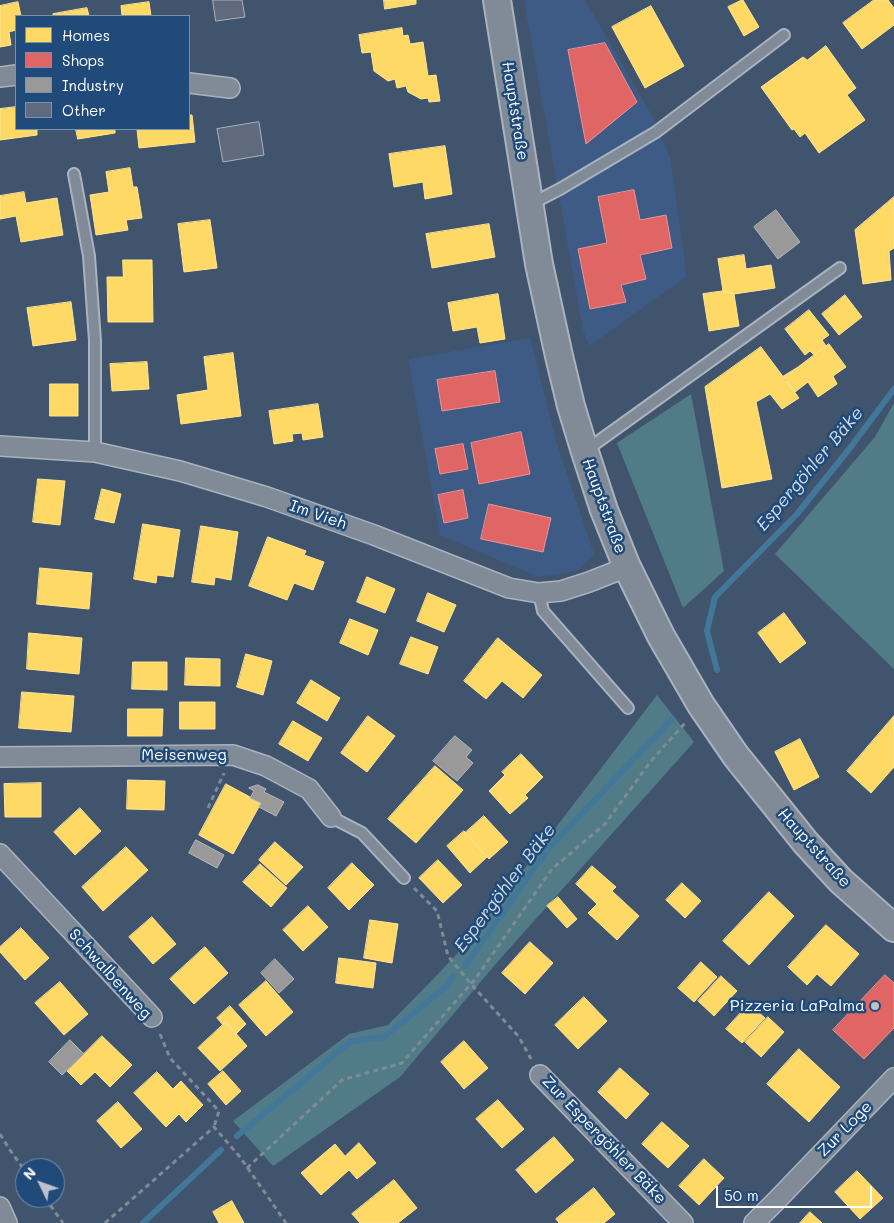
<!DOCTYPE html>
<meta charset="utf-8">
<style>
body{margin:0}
#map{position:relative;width:894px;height:1223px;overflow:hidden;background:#40546e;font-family:Mali,sans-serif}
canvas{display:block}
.legend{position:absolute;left:15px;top:15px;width:175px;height:115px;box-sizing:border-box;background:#1f4a7a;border:1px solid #7992af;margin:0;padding:6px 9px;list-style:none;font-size:15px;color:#fff}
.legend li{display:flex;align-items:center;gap:10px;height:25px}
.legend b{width:25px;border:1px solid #7992af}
.north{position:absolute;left:15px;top:1158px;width:50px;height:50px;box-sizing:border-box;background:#1f4a7a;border:1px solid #7992af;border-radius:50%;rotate:312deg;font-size:14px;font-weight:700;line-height:20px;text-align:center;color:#fff}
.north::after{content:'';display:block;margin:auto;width:18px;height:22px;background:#bcc3cc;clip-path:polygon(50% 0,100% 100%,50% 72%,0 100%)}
.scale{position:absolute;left:716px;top:1186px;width:156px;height:22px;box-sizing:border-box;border:2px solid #fff;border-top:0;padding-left:6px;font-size:15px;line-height:18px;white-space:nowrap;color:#fff;-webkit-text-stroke:4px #1f4a7a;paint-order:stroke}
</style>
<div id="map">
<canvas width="894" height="1223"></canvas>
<ul class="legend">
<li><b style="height:14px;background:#ffd966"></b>Homes</li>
<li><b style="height:14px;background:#e06666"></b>Shops</li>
<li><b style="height:14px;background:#999"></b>Industry</li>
<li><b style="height:14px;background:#5f6a7e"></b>Other</li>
</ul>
<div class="north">N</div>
<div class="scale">50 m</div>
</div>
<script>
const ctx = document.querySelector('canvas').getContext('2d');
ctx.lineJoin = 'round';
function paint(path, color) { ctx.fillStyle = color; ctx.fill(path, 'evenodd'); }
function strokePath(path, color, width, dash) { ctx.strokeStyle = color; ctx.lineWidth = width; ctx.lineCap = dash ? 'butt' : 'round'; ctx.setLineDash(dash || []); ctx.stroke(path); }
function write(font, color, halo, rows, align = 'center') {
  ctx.font = font + ' Mali,sans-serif'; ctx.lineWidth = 5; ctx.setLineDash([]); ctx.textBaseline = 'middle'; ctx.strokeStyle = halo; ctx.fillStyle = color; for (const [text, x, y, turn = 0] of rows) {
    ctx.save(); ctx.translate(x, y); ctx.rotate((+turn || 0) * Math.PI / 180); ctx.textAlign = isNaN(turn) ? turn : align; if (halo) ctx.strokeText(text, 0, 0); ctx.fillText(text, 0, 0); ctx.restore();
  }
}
paint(new Path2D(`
 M524,0H585L652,116L670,157L687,276L589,346L583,330Z
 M530,338L556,441L594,554L577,571L539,577L440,535L408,359Z`), '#3e5b86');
paint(new Path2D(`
 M691,394L724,571L683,608L617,443Z
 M894,403V669L775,554L875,437Z
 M657,695L694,742L500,959L400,1077L273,1166L233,1121L349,1034L388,1025L439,973L470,940Z`), '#517c87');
const homes = new Path2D(`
 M384,0H416V4L385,9Z
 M742,0H743L759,27L744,36L728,7Z
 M874,0H888L894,8V25L862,49L843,23Z
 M18,2L21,16H16V30L9,32L11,45L0,47V6Z
 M149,2L151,16H122L121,6Z
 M651,6L684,66L645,88L612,27Z
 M87,8L89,16H53V14Z
 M402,28L403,36L408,35L410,44L423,42L428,76L436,75L440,101L429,102L428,98L421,99L408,92L406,86L397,88L395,79L388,81L374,71L371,52L362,53L359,35Z
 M826,46L856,88L847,95L865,120L819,153L805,133L800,137L794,129L792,130L761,87L803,57L807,60Z
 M16,107V129H37V135L0,140V109Z
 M189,115H192L195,142L139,148L137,129H189Z
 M76,129H115V133L78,139Z
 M445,146L452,194L425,199L423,182L394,187L389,154Z
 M130,168L133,187H137L142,218L126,220L128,230L96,235L90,195L109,192L106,172Z
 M24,192L26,203L57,198L63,235L21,242L16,216L0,219V196Z
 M894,197V248L889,251L891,280L863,284L855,230Z
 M210,220L217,268L184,272L178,224Z
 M489,224L495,257L432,268L426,234Z
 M744,255L746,269L771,265L775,288L734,294L723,291L718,259Z
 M123,260H152L153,322H108L107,277H123Z
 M723,291L734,294L739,326L709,331L703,294Z
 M498,294L505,339L480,343L477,327L453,331L448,303Z
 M845,295L862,317L839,335L822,314Z
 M71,302L76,340L33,346L27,308Z
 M809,310L829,335L822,340L826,346L814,355L810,351L805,355L785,329Z
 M829,344L846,367L833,376L837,384L818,397L808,382L795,392L782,377L798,367Z
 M761,347L799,398L782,409L770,394L756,402L772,479L722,488L705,387Z
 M233,353L241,416L181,424L177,395L208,390L204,357Z
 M147,362L149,389L112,391L110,364Z
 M50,384H78V416H50Z
 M318,404L323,437L303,440L302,433L292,434L293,441L274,444L269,411Z
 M38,479L65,481L60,525L33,522Z
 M102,489L121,494L114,523L95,519Z
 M143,524L180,530L173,577L157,575L156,583L134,579Z
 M201,526L238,532L231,580L215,577L214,585L192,582Z
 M268,537L306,551L304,555L324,562L313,590L294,583L287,600L249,586Z
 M40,568L92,573L89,609L37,604Z
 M367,577L395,589L385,613L357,602Z
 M428,593L456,605L444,632L417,621Z
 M784,613L806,643L780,663L758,633Z
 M350,619L378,630L368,655L340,643Z
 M29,633L82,638L79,674L27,669Z
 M411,637L438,647L428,674L400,664Z
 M498,638L542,675L523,698L502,681L486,699L464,681Z
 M246,654L272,661L263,695L237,687Z
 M186,658L220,659V686L185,685Z
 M133,662H167V690L132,689Z
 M311,680L340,698L327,721L297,703Z
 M22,692L74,696L71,732L19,728Z
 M180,702H215V729H180Z
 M128,709H163L162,736H128Z
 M368,716L395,736L367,772L341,753Z
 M894,716V767L871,793L847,771Z
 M293,721L322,738L308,761L279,744Z
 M800,739L819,777L794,790L775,752Z
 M521,754L543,777L525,795L528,798L510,814L489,791L505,775L502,772Z
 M435,766L463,790L416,843L388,819Z
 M128,780L165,781L164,810L127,809Z
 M41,783V817H5L4,784Z
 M226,784L261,803L233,854L199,835Z
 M80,808L101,831L75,855L54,832Z
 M484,816L508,842L489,859L465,833Z
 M464,831L487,857L470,873L447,846Z
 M275,842L303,867L286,885L259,860Z
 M126,847L148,870L103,911L82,887Z
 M438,860L462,885L443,903L419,878Z
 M352,863L374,885L349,910L328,888Z
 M260,864L287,888L271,907L243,882Z
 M592,866L616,887L612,891L639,916L617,940L588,913L597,904L576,884Z
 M682,883L701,901L685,918L666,900Z
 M769,892L794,916L749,965L723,941Z
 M558,897L577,919L567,928L547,906Z
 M308,906L328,927L303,951L283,930Z
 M152,917L176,944L153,964L129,937Z
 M370,920L398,924L392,963L364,958Z
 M826,925L859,954L831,986L817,974L807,985L788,967Z
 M21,928L49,958L25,980L0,952V947Z
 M530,942L553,963L525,994L502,973Z
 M205,947L228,973L194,1004L170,979Z
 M339,958L376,963L373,988L336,983Z
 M701,962L717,977L694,1002L678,988Z
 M721,976L737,991L714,1016L698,1001Z
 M266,981L293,1012L266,1036L239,1005Z
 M60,982L88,1014L64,1035L35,1003Z
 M584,997L607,1021L578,1049L555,1025Z
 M749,1004L765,1018L742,1043L726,1029Z
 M230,1006L246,1024L236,1034L226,1022L223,1025L217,1018Z
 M768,1017L784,1032L761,1057L745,1042Z
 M226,1022L247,1046L220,1071L198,1048Z
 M102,1036L132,1065L110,1087L95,1072L81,1085L67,1071Z
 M464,1041L488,1068L464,1089L441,1062Z
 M799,1049L840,1087L809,1122L767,1084Z
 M620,1068L649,1094L626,1119L598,1092Z
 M223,1071L241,1091L226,1105L208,1084Z
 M157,1072L173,1089L181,1081L203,1105L186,1122L179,1114L166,1127L134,1093Z
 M498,1100L524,1129L502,1148L476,1119Z
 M118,1102L142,1129L121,1148L97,1121Z
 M662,1122L689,1146L668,1168L642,1144Z
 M554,1137L574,1160L536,1193L516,1170Z
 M359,1143L376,1163L357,1179L349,1170L321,1195L301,1173L335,1144L345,1156Z
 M704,1159L724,1178L699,1205L679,1186Z
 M857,1171L883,1198L860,1219L835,1192Z
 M394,1180L417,1208L398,1223H360L352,1214Z
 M594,1188L615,1214L604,1223H559L556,1219Z
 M232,1201L244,1223H219L213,1212Z
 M810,1212L822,1223H800Z`);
paint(homes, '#ffd966');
strokePath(homes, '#ffe494', 1);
const shops = new Path2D(`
 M605,43L637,102L586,144L568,50Z
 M634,190L640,220L666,215L672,248L640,255L646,279L621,285L626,302L590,309L578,249L607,243L598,197Z
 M495,371L500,402L442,411L437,380Z
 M521,432L530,474L479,484L471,443Z
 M463,444L468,469L440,474L435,449Z
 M463,490L468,518L444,523L438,495Z
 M489,504L551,518L543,552L481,539Z
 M885,975L894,983V1028L864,1059L833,1030Z`);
paint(shops, '#e06666');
strokePath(shops, '#e99494', 1);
const industry = new Path2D(`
 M776,210L800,242L778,259L754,227Z
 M455,736L472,750L466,757L473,763L457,781L433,761Z
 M258,785L266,789L264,792L284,802L276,816L259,807L261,803L250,798L254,791L249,788Z
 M196,840L224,855L217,868L189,853Z
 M275,959L294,979L279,993L261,973Z
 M70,1040L84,1054L62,1075L49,1062Z`);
paint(industry, '#999');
strokePath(industry, '#b8b8b8', 1);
strokePath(new Path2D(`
 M717,670L707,631L715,597L797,514L850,448L894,389
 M465,966L548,849L672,719
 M237,1136L351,1041L384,1037L442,990L453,977
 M143,1223L221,1150`), '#42779a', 6);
const building = new Path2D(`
 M213,0H242L245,17L216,21Z
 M259,122L264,155L223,162L217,129Z`);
paint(building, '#5f6a7e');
strokePath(building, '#a9b2be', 1);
const service = new Path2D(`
 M74,174L89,256L95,341V452
 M531,204L560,189L656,132L784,35
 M585,451L840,268
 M539,593L543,611L628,708
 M331,817L362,833L404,878`);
const minor = new Path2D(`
 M0,77L16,75
 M189,83L230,88
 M0,446L95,452L180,471L267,497L374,535L509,588L539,593L561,591L589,582L627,567
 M0,757L233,755L266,766L309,789L331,817
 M0,854L152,1017
 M540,1075L683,1223
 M0,1207L7,1223
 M754,1223L778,1199L894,1078`);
const secondary = new Path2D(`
 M497,0L539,264L559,356L571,406L585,452L604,510L627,567L661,636L701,705L736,756L806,843L841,881L894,928`);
strokePath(service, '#a9b2be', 14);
strokePath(minor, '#a9b2be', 22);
strokePath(secondary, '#a9b2be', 30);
strokePath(new Path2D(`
 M208,808L224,773
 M414,888L437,911L448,956L471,984L519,1037L531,1059
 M160,1034L170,1058L219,1111L214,1127
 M0,1134L10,1150L25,1171
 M247,1168L342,1080L402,1063L476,978L552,869L605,824L651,761L686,722
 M45,1198L63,1223
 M105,1223L214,1127L240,1157L286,1223`), '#808a96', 3, [5, 4]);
strokePath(service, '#818b97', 10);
strokePath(minor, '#818b97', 19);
strokePath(secondary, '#818b97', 26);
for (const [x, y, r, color] of [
 [875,1006,5,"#bcc3cc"]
]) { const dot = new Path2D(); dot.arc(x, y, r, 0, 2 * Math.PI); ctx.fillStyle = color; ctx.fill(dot); strokePath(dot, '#1f4a7a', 2); }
write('16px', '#fff', '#1f4a7a', [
 ["Hauptstraße",515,111,81],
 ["Hauptstraße",604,506,70],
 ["Im Vieh",318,515,19],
 ["Meisenweg",184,755],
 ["Hauptstraße",814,848,48],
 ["Schwalbenweg",110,974,48],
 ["Zur Loge",845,1129,-46],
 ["Zur Espergöhler Bäke",604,1140,46]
]);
write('16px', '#fff', '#1f4a7a', [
 ["Pizzeria LaPalma",865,1006]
], 'right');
write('italic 18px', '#d0dee7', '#1f4a7a', [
 ["Espergöhler Bäke",810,469,-50],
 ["Espergöhler Bäke",505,888,-53]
]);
</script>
